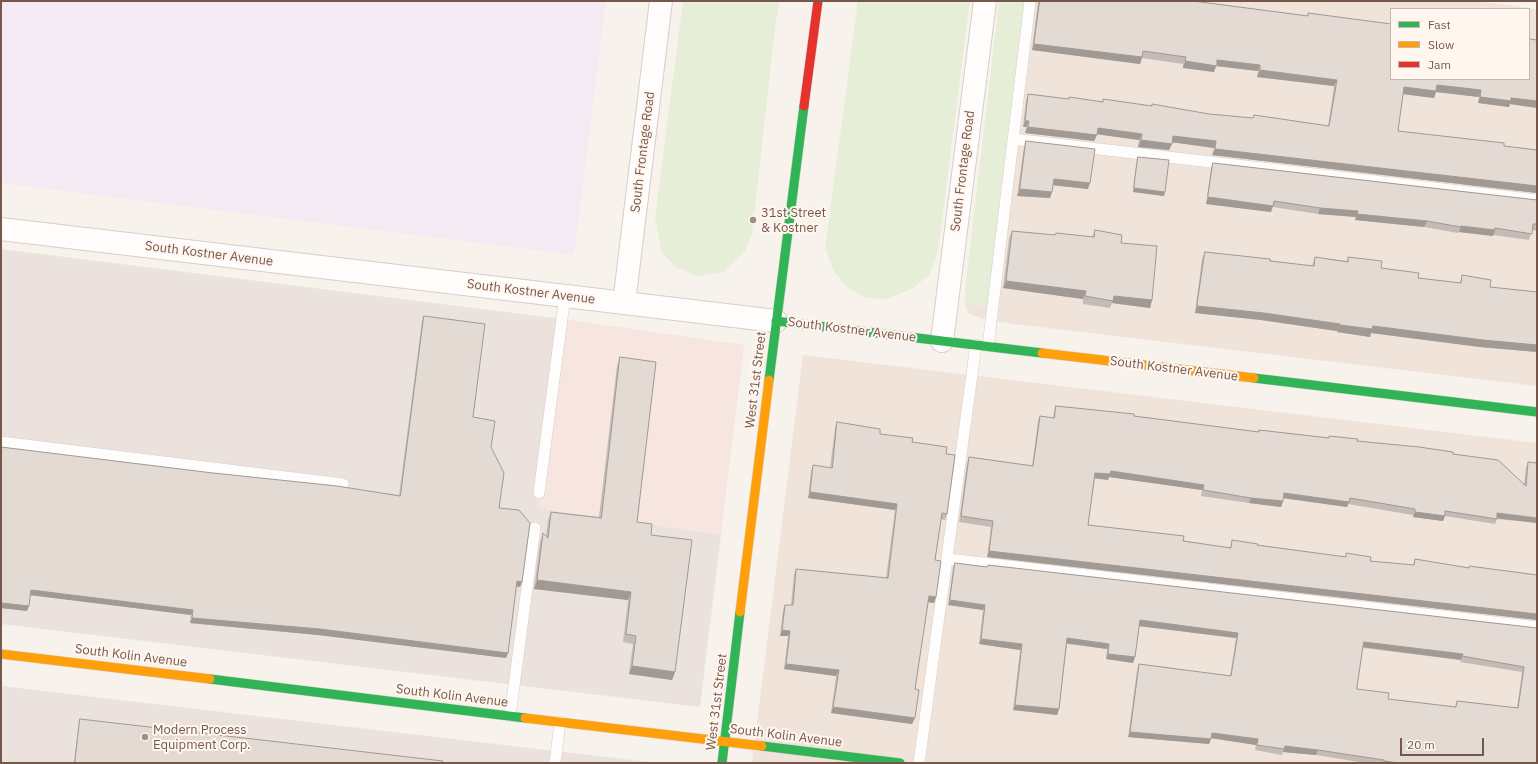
<!DOCTYPE html>
<style>
body{margin:0}
#map{position:relative;width:1538px;height:764px;overflow:hidden;background:#f7f2ec;font-family:"IBM Plex Sans",sans-serif}
canvas{display:block}
.frame{position:absolute;inset:0;border:2px solid #77564c;pointer-events:none}
.legend{position:absolute;left:1390px;top:8px;width:140px;height:72px;box-sizing:border-box;background:#fff7ef;border:1px solid #c9b7ae;margin:0;padding:5px 7px;list-style:none;font-size:12px;color:#77564c}
.legend li{display:flex;align-items:center;gap:8px;height:20px}
.legend b{width:20px;border:1px solid #c9b7ae}
.scale{position:absolute;left:1400px;top:738px;width:84px;height:18px;box-sizing:border-box;border:2px solid #77564c;border-top:0;padding-left:5px;font-size:12px;line-height:14px;white-space:nowrap;color:#77564c;-webkit-text-stroke:3px #fff7ef;paint-order:stroke}
</style>
<div id="map">
<canvas width="1538" height="764"></canvas>
<div class="frame"></div>
<ul class="legend">
<li><b style="height:5px;background:#30b455"></b>Fast</li>
<li><b style="height:5px;background:#ff9f0a"></b>Slow</li>
<li><b style="height:5px;background:#e5322d"></b>Jam</li>
</ul>
<div class="scale">20 m</div>
</div>
<script>
const ctx = document.querySelector('canvas').getContext('2d');
ctx.lineJoin = 'round';
function paint(path, color) { ctx.fillStyle = color; ctx.fill(path, 'evenodd'); }
function strokePath(path, color, width, dash) { ctx.strokeStyle = color; ctx.lineWidth = width; ctx.lineCap = dash ? 'butt' : 'round'; ctx.setLineDash(dash || []); ctx.stroke(path); }
function write(font, color, halo, rows, align = 'center') {
  ctx.font = font + ' "IBM Plex Sans",sans-serif'; ctx.lineWidth = 4; ctx.setLineDash([]); ctx.textBaseline = 'middle'; ctx.strokeStyle = halo; ctx.fillStyle = color; for (const [text, x, y, turn = 0] of rows) {
    ctx.save(); ctx.translate(x, y); ctx.rotate((+turn || 0) * Math.PI / 180); ctx.textAlign = isNaN(turn) ? turn : align; if (halo) ctx.strokeText(text, 0, 0); ctx.fillText(text, 0, 0); ctx.restore();
  }
}
paint(new Path2D(`
 M1024,1H1476L1537,9V386L1014,324L983,319L969,314L965,304L987,306ZM1391,9H1529V79H1391Z
 M803,355L1537,443V763H752Z`), '#f0e4da');
paint(new Path2D(`
 M562,319L744,345L721,535L537,508Z`), '#f7e6e0');
paint(new Path2D(`
 M1,249L562,319L537,508L721,535L700,707L1,624Z
 M1,686L658,763H1Z`), '#ebe2dd');
paint(new Path2D(`
 M1,1H606L574,255L1,183Z`), '#f3eaf3');
paint(new Path2D(`
 M683,1H779L774,37L752,234L745,251L724,272L698,276L675,267L661,250L655,218Z
 M858,1H970L938,251L930,274L912,289L886,299L865,298L847,287L834,272L825,248Z
 M999,1H1024L987,307L965,304V291Z`), '#e6eed7');
const lane = new Path2D(`
 M1013,139L1537,200
 M988,346L1030,1
 M1,442L343,484
 M539,493L565,296
 M948,559L1537,627
 M510,716L535,528
 M555,763L560,722
 M919,763L976,345`);
const street = new Path2D(`
 M1,229L776,321
 M624,303L661,1
 M942,341L985,1`);
const fast = new Path2D(`
 M776,321L1042,353
 M1254,378L1537,412
 M769,380L804,106
 M210,679L525,718
 M762,746L900,763
 M722,763L740,612`);
const slow = new Path2D(`
 M1042,353L1254,378
 M740,612L769,380
 M1,654L210,679
 M525,718L762,746`);
const jam = new Path2D(`
 M804,106L818,1`);
strokePath(lane, '#d6cec9', 12);
strokePath(street, '#d6cec9', 24);
strokePath(fast, '#d7cec8', 10);
strokePath(slow, '#d7cec8', 10);
strokePath(jam, '#d7cec8', 10);
strokePath(lane, '#fefdfc', 11);
strokePath(street, '#fefdfc', 22);
strokePath(fast, '#30b455', 9);
strokePath(slow, '#ff9f0a', 9);
strokePath(jam, '#e5322d', 9);
paint(new Path2D(`
 M1038,1H1193L1307,16L1308,13L1391,79L1537,40V108L1510,104L1509,107L1478,103L1479,97L1436,92L1434,98L1403,94L1398,131L1504,146L1537,150V193L1212,155L1214,148L1172,142L1169,150L1138,147L1139,140L1097,134L1094,141L1025,133L1026,127H1023L1026,100L1028,94L1068,99L1069,97L1102,102L1103,99L1151,106L1152,104L1209,114L1253,118L1254,115L1328,126L1334,86L1257,77L1258,71L1216,66L1214,72L1183,68V64L1142,58L1140,64L1032,50Z
 M1026,141L1088,189L1053,185L1050,198L1017,196L1024,147Z
 M1138,157L1164,196L1133,192L1137,160Z
 M1213,163L1537,200V231L1532,230L1529,240L1493,235V236L1459,232L1458,233L1424,227L1355,220L1356,217L1318,214L1273,207L1271,212L1206,204L1211,169Z
 M1095,230L1121,243L1152,300L1150,308L1112,303L1110,308L1083,304V299L1003,288L1009,239L1012,231L1055,235L1056,233L1092,237Z
 M1205,252L1312,266L1315,257L1347,261L1348,257L1381,268L1418,278L1460,283L1462,275L1490,287L1537,292V352L1480,347L1371,333L1370,337L1337,332V331L1261,320L1195,313L1202,259Z
 M424,316L473,417L491,447L499,508L522,582L520,587L516,586L508,653L506,658L318,635L190,623L191,615L30,595L27,611L1,608L213,473L399,495L422,321Z
 M620,357L637,522L651,535L675,672L672,680L629,674L633,644L623,642L628,600L534,589L540,542L543,533L546,536L548,520L551,512L599,517L617,366Z
 M1056,406L1258,432L1259,430L1357,441L1453,454L1524,484L1526,468L1528,462L1537,463V523L1497,519L1495,524L1445,516L1443,521L1413,517V515L1348,504L1347,507L1284,498L1281,507L1249,503L1201,496L1202,490L1109,477L1108,480L1095,478L1088,525L1230,548L1232,540L1257,545L1345,557L1346,553L1370,561L1413,565L1415,559L1469,568L1537,575V620L987,557L991,527L959,522L967,463L969,457L1032,466L1038,421L1040,416L1053,418L1054,411Z
 M837,422L912,442L946,454L947,514L945,520L941,519L935,560L936,597L934,603L928,602L915,689L912,724L831,713L836,676L784,669L788,636H780L783,610L785,605H791L794,574L796,569L886,578L895,510L808,498L811,471L813,465L830,468L835,428Z
 M955,563L987,567L988,565L1537,628V763H1365L1316,755L1283,752L1282,755L1255,750L1256,745L1211,738L1209,744L1128,737L1137,670L1139,664L1230,676L1236,638L1139,626L1135,657L1133,663L1106,659L1107,649L1067,644L1059,709L1057,715L1013,710L1020,650L979,644L983,610L948,605L953,568ZM1363,648L1461,660L1460,662L1522,672L1517,708L1457,701L1455,707L1388,699L1357,689Z
 M80,719L442,763H74L79,723Z`), '#c4bbb6');
paint(new Path2D(`
 M1034,44L1142,57L1140,64L1032,50Z
 M1217,60L1260,65L1258,71L1216,66L1214,72L1183,68L1185,61Z
 M1260,70L1337,80L1334,86L1257,77Z
 M1437,85L1481,90L1479,97L1436,92L1434,98L1402,94L1404,87Z
 M1480,97L1511,98L1537,101V108L1510,104L1509,107L1478,103Z
 M1025,121H1029L1026,127H1023Z
 M1028,127L1097,135L1094,141L1025,133Z
 M1098,128L1142,134L1139,140L1095,134Z
 M1173,136L1216,141L1214,148L1170,142Z
 M1141,140L1172,144L1169,150L1138,147Z
 M1215,149L1537,186V193L1212,155Z
 M1054,179L1090,183L1088,189L1051,185Z
 M1134,188L1165,192L1164,196L1133,192Z
 M1020,189L1052,192L1050,198L1017,196Z
 M1208,197L1273,206L1271,212L1206,204Z
 M1320,208L1358,211L1356,217L1318,214Z
 M1357,214L1427,221L1424,227L1355,220Z
 M1461,226L1495,230L1493,236L1459,232Z
 M1006,281L1086,291L1083,299L1003,288Z
 M1114,296L1152,300L1150,308L1112,303Z
 M1197,306L1264,313L1340,324L1337,331L1261,320L1195,313Z
 M1340,325L1373,326L1537,345V352L1480,347L1371,333L1370,337L1337,332Z
 M1111,471L1204,485L1202,490L1109,477L1108,480L1093,478L1095,473Z
 M810,492L897,504L895,510L808,498Z
 M1284,493L1349,502L1347,507L1282,498Z
 M1251,498L1283,501L1281,507L1249,503Z
 M1415,512L1445,516L1443,521L1413,517Z
 M1497,513L1537,518V523L1495,518Z
 M989,551L1537,614V620L987,557Z
 M537,580L631,592L628,600L534,589Z
 M517,581L522,582L520,587L515,586Z
 M31,590L193,610L191,615L29,595Z
 M929,596L936,597L934,603L927,602Z
 M950,600L985,605L983,610L948,605Z
 M1,603L29,606L27,611L1,608Z
 M192,618L320,629L508,653L506,658L318,635L190,623Z
 M1140,620L1238,633L1236,638L1138,626Z
 M782,630L790,631L788,636H780Z
 M1067,638L1109,644L1107,649L1065,643Z
 M981,639L1022,644L1020,650L979,644Z
 M1364,642L1463,654L1461,660L1362,647Z
 M1108,654L1135,657L1133,663L1106,659Z
 M786,664L839,670L836,676L784,669Z
 M632,666L675,672L672,680L629,674Z
 M1015,705L1059,709L1057,715L1013,710Z
 M833,707L915,718L912,724L831,713Z
 M1130,732L1211,739L1209,744L1128,737Z
 M1212,733L1258,739L1256,745L1210,738Z
 M1285,746L1318,750L1316,755L1283,752Z
 M1384,761L1399,763H1384Z`), '#a09994');
const building = new Path2D(`
 M1040,1H1193L1308,16V13L1391,24V79H1529V39L1537,40V101L1511,98V101L1480,97L1481,90L1437,85L1436,91L1404,87L1398,131L1504,143V146L1537,150V186L1215,149L1216,141L1173,136L1172,144L1141,140L1142,134L1098,128L1097,135L1028,127L1029,121H1025L1028,94L1069,99V97L1103,102V99L1152,106V104L1209,114L1253,118L1254,115L1329,126L1337,80L1260,70V65L1217,60V66L1185,61L1186,57L1143,51L1142,57L1034,44Z
 M1026,141L1095,149L1090,183L1054,179L1052,192L1020,189Z
 M1138,157L1169,160L1165,192L1134,188Z
 M1213,163L1537,200V224H1533L1532,234L1495,228V230L1461,226V227L1427,221L1357,214L1358,211L1320,208L1274,201L1273,206L1208,197Z
 M1095,230L1122,235L1121,243L1157,246L1152,300L1114,296L1113,301L1085,296L1086,291L1006,281L1012,231L1055,235L1056,233L1094,237Z
 M1205,252L1270,259V261L1314,266L1315,257L1348,262V257L1382,261L1381,268L1419,273L1418,278L1461,283L1462,275L1491,280L1490,287L1537,292V345L1483,340L1373,326L1372,329L1340,325V324L1264,313L1197,306Z
 M424,316L485,324L473,417L495,421L491,447L504,473L499,508L519,510L530,523L522,582L517,581L508,653L320,629L192,618L193,610L31,590L29,606L1,603V447L213,473L337,486L400,496Z
 M620,357L656,362L637,522L652,524L651,535L692,540L675,672L632,666L636,636L626,634L631,592L537,580L543,533L548,538L551,512L601,518Z
 M1056,406L1134,414V416L1259,432V430L1329,438V436L1358,439L1357,441L1419,447L1453,452V454L1498,460L1526,486L1528,462L1537,463V518L1497,513V519L1445,511V516L1415,512V509L1350,498L1349,502L1284,493L1283,501L1251,498L1203,490L1204,485L1111,471L1110,474L1095,473L1088,525L1184,536L1183,541L1231,548L1232,540L1258,544L1257,545L1346,557V553L1371,557L1370,561L1414,565L1415,559L1469,568V566L1537,575V614L989,551L993,521L961,516L969,457L1033,466L1040,416L1054,418Z
 M837,422L880,429V434L913,438L912,442L947,447L946,454L955,455L947,514L942,513L935,560L941,561L936,597L929,596L915,689L919,690L915,718L833,707L839,670L786,664L790,631L782,630L785,605H793L796,569L888,578L897,504L810,492L813,465L832,468Z
 M955,563L987,567L988,565L1537,628V763H1399L1384,761V760L1318,750L1285,746L1284,749L1257,745L1258,739L1212,733L1211,739L1130,732L1139,664L1231,676L1238,633L1140,620L1135,657L1108,654L1109,644L1067,638L1059,709L1015,705L1022,644L981,639L985,605L950,600ZM1364,642L1463,654L1462,656L1524,667L1518,708L1457,701L1456,707L1388,699L1389,693L1357,689Z
 M80,719L443,761L442,763H75Z`);
paint(building, '#e4dad4');
strokePath(building, '#a09994', 1);
for (const [x, y, r, color] of [
 [753,220,4,"#a48d84"],
 [145,737,4,"#a48d84"]
]) { const dot = new Path2D(); dot.arc(x, y, r, 0, 2 * Math.PI); ctx.fillStyle = color; ctx.fill(dot); strokePath(dot, '#fff7ef', 1.5); }
write('13px', '#77564c', '#fff7ef', [
 ["South Frontage Road",643,152,-83],
 ["South Frontage Road",963,171,-83],
 ["South Kostner Avenue",209,254,7],
 ["South Kostner Avenue",531,292,7],
 ["South Kostner Avenue",852,330,7],
 ["South Kostner Avenue",1174,369,7],
 ["West 31st Street",756,380,-83],
 ["South Kolin Avenue",131,656,7],
 ["South Kolin Avenue",452,696,7],
 ["West 31st Street",717,702,-83],
 ["South Kolin Avenue",786,736,7]
]);
write('13px', '#77564c', '#fff7ef', [
 ["31st Street",761,213],
 ["& Kostner",761,228],
 ["Modern Process",153,730],
 ["Equipment Corp.",153,745]
], 'left');
</script>
